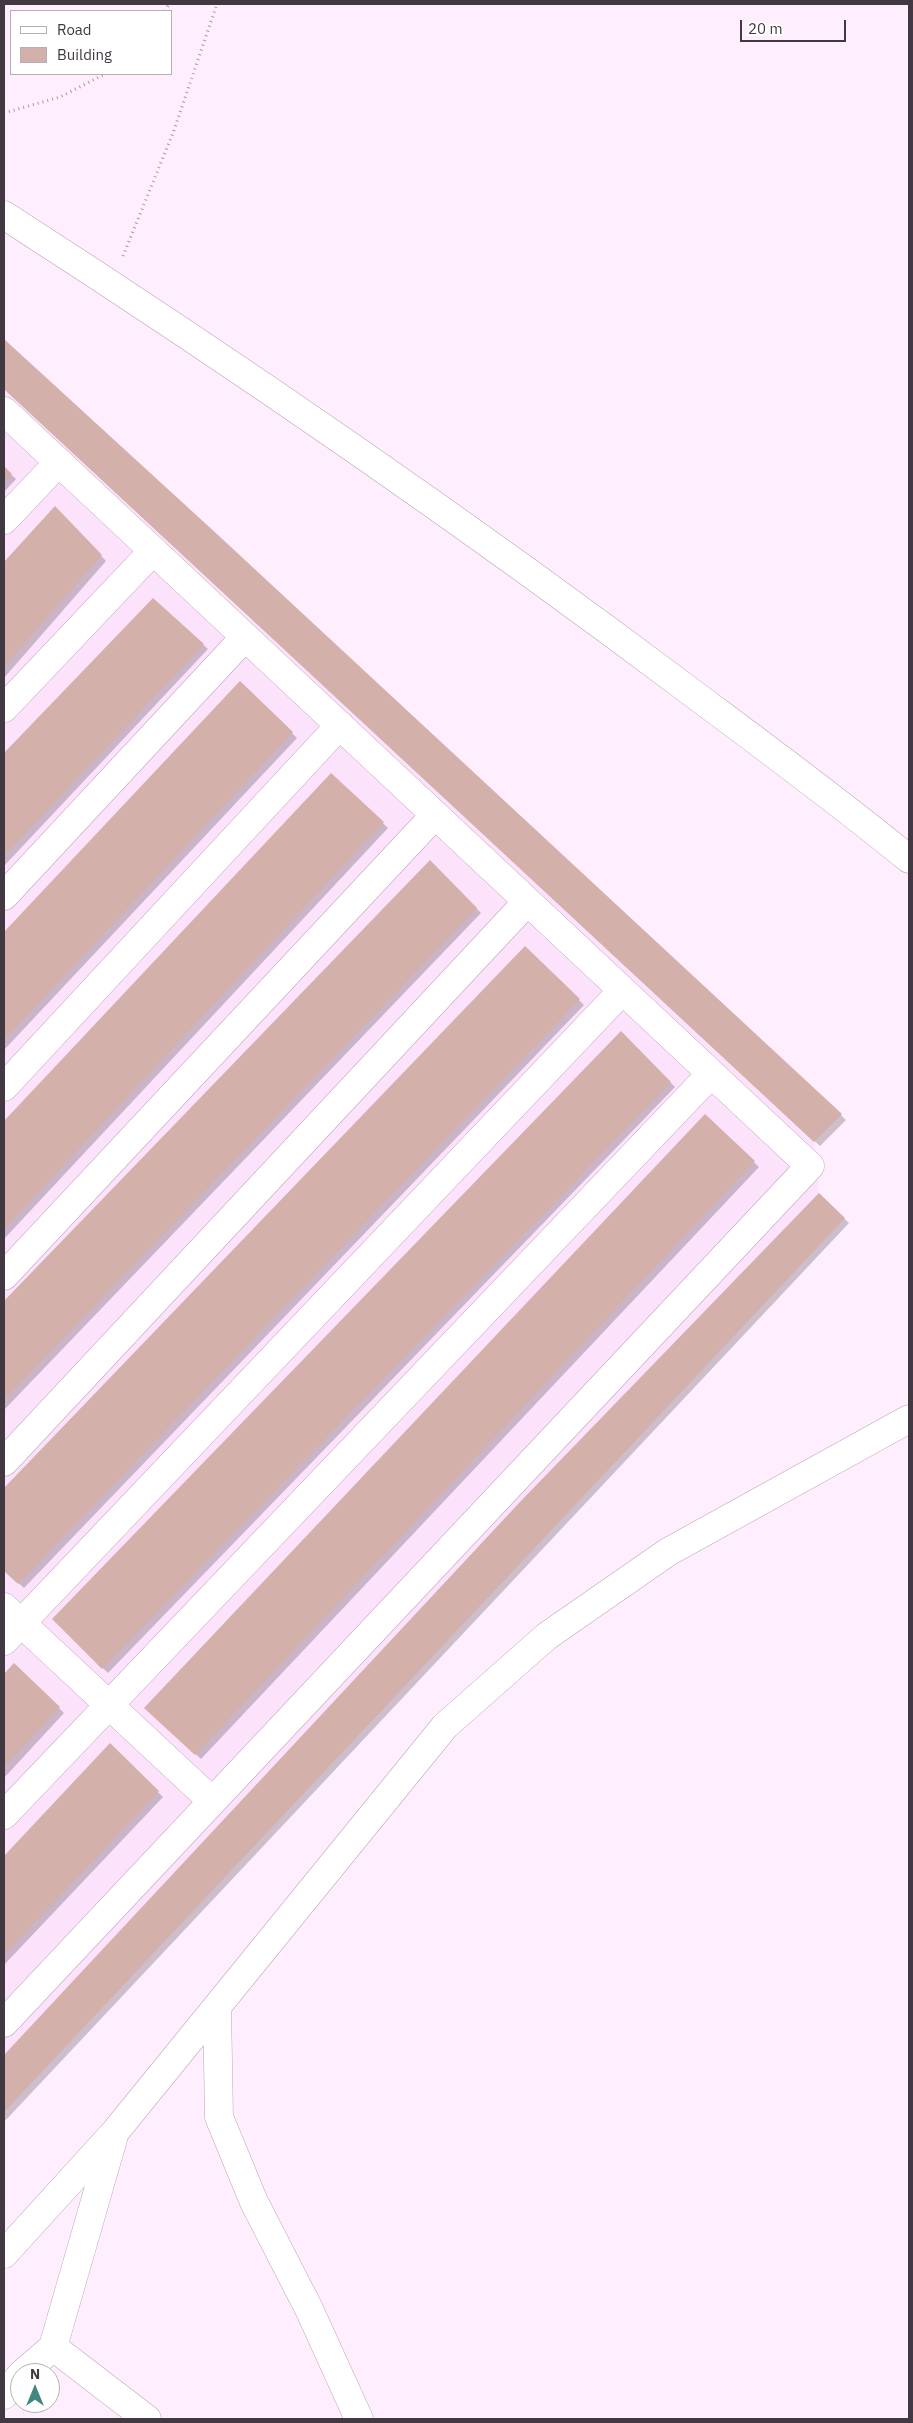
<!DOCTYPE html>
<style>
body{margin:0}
#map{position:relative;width:913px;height:2423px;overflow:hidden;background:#ffeffe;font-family:"IBM Plex Sans",sans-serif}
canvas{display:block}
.frame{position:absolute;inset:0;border:5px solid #423841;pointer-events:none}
.legend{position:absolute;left:10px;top:10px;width:162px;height:65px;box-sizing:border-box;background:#fff;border:1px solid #b3afb3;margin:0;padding:6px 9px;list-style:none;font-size:15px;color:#423841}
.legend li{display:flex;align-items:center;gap:10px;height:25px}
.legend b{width:25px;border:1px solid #b3afb3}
.north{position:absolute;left:10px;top:2363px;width:50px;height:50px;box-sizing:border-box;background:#fff;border:1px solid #b3afb3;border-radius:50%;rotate:0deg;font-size:14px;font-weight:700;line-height:20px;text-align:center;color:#423841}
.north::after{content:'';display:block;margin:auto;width:18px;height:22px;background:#43887e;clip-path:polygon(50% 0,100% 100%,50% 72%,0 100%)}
.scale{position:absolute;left:740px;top:20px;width:106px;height:22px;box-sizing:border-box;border:2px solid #423841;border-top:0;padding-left:6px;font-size:15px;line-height:18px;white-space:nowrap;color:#423841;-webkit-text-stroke:4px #fff;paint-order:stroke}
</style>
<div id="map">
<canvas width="913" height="2423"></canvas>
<div class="frame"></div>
<ul class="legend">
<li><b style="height:6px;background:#fff"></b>Road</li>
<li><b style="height:14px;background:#d4b0aa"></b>Building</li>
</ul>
<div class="north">N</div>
<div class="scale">20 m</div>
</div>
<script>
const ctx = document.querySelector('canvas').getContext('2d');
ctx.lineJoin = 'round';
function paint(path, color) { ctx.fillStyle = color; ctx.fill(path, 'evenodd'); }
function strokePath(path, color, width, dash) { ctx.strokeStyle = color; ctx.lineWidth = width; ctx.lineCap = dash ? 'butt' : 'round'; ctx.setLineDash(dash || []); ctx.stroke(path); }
paint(new Path2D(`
 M4,339L842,1114L814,1142L819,1193L845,1218L4,2112Z`), '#fce2fa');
paint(new Path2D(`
 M4,341L841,1115L846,1120L820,1146L4,389Z
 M4,468L16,479L4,492Z
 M55,508L106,561L4,678V564Z
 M153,600L208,649L4,866V755Z
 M240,682L297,738L4,1050V934Z
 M331,775L388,828L4,1239V1122Z
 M430,862L481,913L4,1410V1303Z
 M525,948L584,1005L24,1588L4,1570V1490Z
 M621,1033L675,1087L108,1673L53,1619Z
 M705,1116L759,1167L201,1759L146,1708Z
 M844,1218L849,1223L4,2122V2056L520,1504Z
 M14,1664L64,1713L4,1778V1675Z
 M110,1745L163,1797L4,1965V1858Z`), '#0003');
paint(new Path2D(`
 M4,339L218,535L842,1114L814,1142L4,389Z
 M4,466L12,474L4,482Z
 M55,506L102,555L4,667V562Z
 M153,598L204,644L4,856V753Z
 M240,681L293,732L4,1040V932Z
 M331,773L384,822L4,1229V1121Z
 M430,860L477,908L4,1400V1301Z
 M525,946L580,999L18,1584L4,1571V1488Z
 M621,1031L671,1082L102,1669L52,1619Z
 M705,1114L755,1161L195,1755L144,1708Z
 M819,1193L845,1218L4,2112V2055L519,1503Z
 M14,1663L60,1707L4,1767V1674Z
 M110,1743L159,1791L4,1955V1856Z`), '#d4b0aa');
const minor = new Path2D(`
 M4,215C237,365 466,523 687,689C762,745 837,800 909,859
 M4,411L810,1166L4,2023
 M4,520L59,462
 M4,708L153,551
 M4,896L245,637
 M4,1087L340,725
 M4,1276L435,815
 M4,1462L527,902
 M4,1607L212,1801
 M4,1641L622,991
 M4,1815L711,1074
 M217,2007L219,2117L254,2202L309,2309L359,2419
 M4,2254L115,2132L445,1726L547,1636L668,1552L909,1419
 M53,2347L147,2419
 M23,2373L53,2347L113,2139
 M4,2395L20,2376`);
strokePath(minor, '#bca4bb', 29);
strokePath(new Path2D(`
 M165,11L169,4
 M4,113L60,97L105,74
 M123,256L173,133L217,4`), '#a497a3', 3, [1, 4]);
strokePath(minor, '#fff', 28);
</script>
